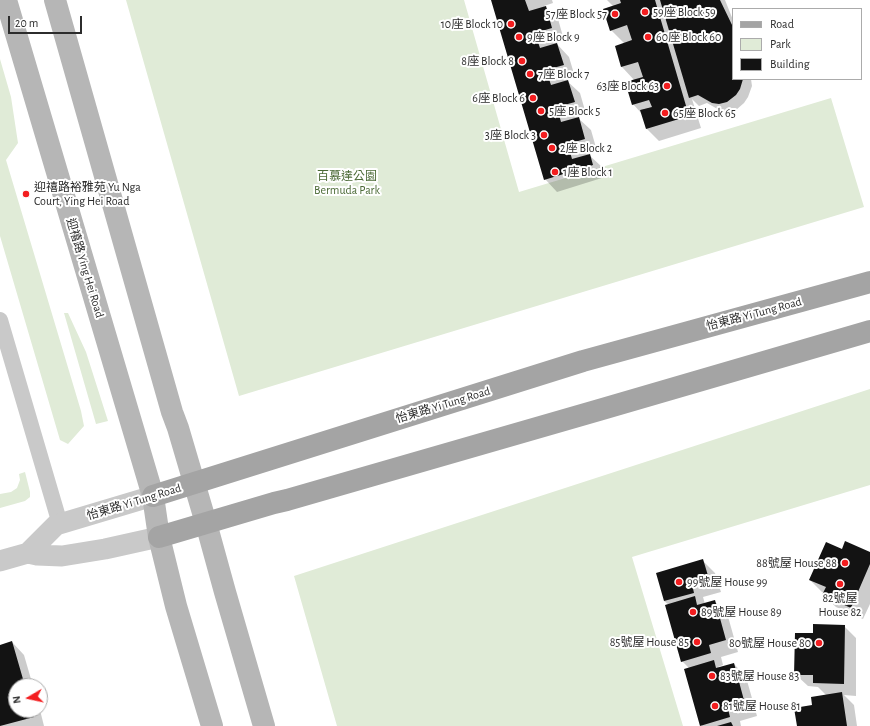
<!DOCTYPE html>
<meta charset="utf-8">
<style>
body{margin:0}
#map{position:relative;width:870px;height:726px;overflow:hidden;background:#fff;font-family:"Alegreya Sans",sans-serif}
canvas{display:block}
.legend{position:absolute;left:732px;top:8px;width:130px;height:72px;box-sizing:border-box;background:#fff;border:1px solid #ababab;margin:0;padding:5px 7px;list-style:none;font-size:12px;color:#2c2c2c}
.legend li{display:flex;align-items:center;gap:8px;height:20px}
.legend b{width:20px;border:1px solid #ababab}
.north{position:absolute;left:8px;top:678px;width:40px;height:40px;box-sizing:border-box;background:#fff;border:1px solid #ababab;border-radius:50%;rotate:261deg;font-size:11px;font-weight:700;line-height:16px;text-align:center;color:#2c2c2c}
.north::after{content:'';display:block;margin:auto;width:14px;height:18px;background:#f31d1f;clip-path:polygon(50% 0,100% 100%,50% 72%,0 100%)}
.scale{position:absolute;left:8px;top:16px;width:74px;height:18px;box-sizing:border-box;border:2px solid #2c2c2c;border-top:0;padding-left:5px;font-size:12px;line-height:14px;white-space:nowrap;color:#2c2c2c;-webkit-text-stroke:3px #fff;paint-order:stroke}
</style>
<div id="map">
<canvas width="870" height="726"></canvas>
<ul class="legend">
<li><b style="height:5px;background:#a4a4a4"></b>Road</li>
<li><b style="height:11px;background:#e0ebd7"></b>Park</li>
<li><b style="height:11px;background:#131313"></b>Building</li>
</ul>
<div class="north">N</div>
<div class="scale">20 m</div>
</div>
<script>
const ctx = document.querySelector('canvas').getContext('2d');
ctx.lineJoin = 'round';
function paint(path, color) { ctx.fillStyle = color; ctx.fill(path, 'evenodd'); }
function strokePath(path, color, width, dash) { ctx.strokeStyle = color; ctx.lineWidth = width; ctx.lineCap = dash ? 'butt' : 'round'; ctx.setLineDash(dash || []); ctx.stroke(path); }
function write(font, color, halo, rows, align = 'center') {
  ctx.font = font + ' "Alegreya Sans","Noto Sans TC",sans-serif'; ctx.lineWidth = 4; ctx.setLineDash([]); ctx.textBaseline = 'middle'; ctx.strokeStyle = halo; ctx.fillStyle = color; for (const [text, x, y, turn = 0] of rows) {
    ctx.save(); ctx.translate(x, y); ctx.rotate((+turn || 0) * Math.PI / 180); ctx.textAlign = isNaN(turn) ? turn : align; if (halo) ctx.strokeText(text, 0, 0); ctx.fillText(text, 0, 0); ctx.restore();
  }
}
paint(new Path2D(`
 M126,0H464L519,192L831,98L864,207L239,396Z
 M0,59L11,97L18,143L6,160L81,411L84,426L68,444L60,440L0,236Z
 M64,313H68L86,352L108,421L96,424Z
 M870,389V485L632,557L683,726H337L294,576Z
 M25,472L30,492V497L25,501L0,508V494L11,492L17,488L20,480L19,474Z`), '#e0ebd7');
paint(new Path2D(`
 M492,0H552L553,3L544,6L558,19L564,40L556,43L569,57L575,77L566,80L580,93L586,114L577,117L591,130L597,151L588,154L602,167L605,177L557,192L545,179Z
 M607,0H725L733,20V79H751L752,86L748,97L744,103L736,110L728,112L721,111L707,103L699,106L692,99L701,128L659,141L646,128L642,114L633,104L635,81L622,67L616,46L625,44L611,30L614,7Z
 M843,550L870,553V604L863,619L836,607L823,595L824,593L822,592L810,580Z
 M703,561L715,573L721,592L703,597L705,604L714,601L727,613L738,652L721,657L723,665L718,667L720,668L734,664L746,677L757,716L740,721L741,726H702L701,725L689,668L682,661L669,605L664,601Z
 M844,626L856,638V696L844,695L854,705L857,726H798L813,706L826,695L818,687L808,686L795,674L814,634Z
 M12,642L24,655L33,686H16V710H40L44,726H0V646Z`), '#0003');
paint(new Path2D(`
 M491,0H525L529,11L546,6L552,28L535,33L540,48L557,43L564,65L546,70L551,85L568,80L575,102L557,107L561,122L579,117L585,139L568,144L570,152L572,159L590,154L593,165L544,180Z
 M620,0H655L689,116L646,129L640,110L652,107L649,100L632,105L625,82L643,77L638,62L621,67L615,46L632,40L627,25L610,31L603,9L621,3Z
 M660,0H720L733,27V79H743L740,89L736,95L727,102L719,104L712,103L698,95L689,98Z
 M845,541L870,552V564L851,608L822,595L826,587L809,580L826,542L842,549Z
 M703,559L709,579L692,584L694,593L664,601L656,573Z
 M695,596L697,605L715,600L726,640L709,645L711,653L681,662L665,605Z
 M813,624L845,625L844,684L813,683V675H794L795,633H813Z
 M12,641L25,686H16V710H32L34,717L0,726V645Z
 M714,660L716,668L734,663L745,704L728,709L730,717L700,726L684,669Z
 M842,692L847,726H797L794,708L812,705L811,697Z
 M731,722L733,726H717Z`), '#131313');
strokePath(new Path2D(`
 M0,320L60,524`), '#c9c9c9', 16);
strokePath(new Path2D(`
 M28,553L56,525L153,496
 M0,561L28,553L37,555L62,556L105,549L159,537`), '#c9c9c9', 21);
strokePath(new Path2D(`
 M6,0L153,496L159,537L176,606L212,726
 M55,0L172,412L178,428L206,523L225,592L264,726`), '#b6b6b6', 22);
strokePath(new Path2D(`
 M153,496L583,361L870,282
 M159,537L274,503L287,500L599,410L870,331`), '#a4a4a4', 22);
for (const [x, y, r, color] of [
 [645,12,4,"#f31d1f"],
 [615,14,4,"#f31d1f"],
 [511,24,4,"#f31d1f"],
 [519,37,4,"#f31d1f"],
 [648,37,4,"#f31d1f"],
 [522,61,4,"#f31d1f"],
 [530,74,4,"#f31d1f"],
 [667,86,4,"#f31d1f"],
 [533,98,4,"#f31d1f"],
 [541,111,4,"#f31d1f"],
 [665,113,4,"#f31d1f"],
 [544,135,4,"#f31d1f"],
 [552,148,4,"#f31d1f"],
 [555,172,4,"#f31d1f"],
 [26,194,4,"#f31d1f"],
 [845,563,4,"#f31d1f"],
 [679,582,4,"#f31d1f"],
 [840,584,4,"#f31d1f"],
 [693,612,4,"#f31d1f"],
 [697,642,4,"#f31d1f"],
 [819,643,4,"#f31d1f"],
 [712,676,4,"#f31d1f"],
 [715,706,4,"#f31d1f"]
]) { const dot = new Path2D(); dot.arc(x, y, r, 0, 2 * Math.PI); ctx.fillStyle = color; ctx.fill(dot); strokePath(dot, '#fff', 1.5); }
write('12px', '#2c2c2c', '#fff', [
 ["59座 Block 59",653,12],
 ["57座 Block 57",607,14,"right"],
 ["10座 Block 10",503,24,"right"],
 ["9座 Block 9",527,37],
 ["60座 Block 60",656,37],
 ["8座 Block 8",514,61,"right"],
 ["7座 Block 7",538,74],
 ["63座 Block 63",659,86,"right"],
 ["6座 Block 6",525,98,"right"],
 ["5座 Block 5",549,111],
 ["65座 Block 65",673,113],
 ["3座 Block 3",536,135,"right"],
 ["2座 Block 2",560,148],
 ["1座 Block 1",563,172],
 ["迎禧路裕雅苑 Yu Nga",34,187],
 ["Court, Ying Hei Road",34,201],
 ["88號屋 House 88",837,563,"right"],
 ["99號屋 House 99",687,582],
 ["82號屋",840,598,"center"],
 ["House 82",840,612,"center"],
 ["89號屋 House 89",701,612],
 ["85號屋 House 85",689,642,"right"],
 ["80號屋 House 80",811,643,"right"],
 ["83號屋 House 83",720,676],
 ["81號屋 House 81",723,706]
], 'left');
write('12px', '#4b6a36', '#fff', [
 ["百慕達公園",347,176],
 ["Bermuda Park",347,190]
]);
write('12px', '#2c2c2c', '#fff', [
 ["迎禧路 Ying Hei Road",85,268,73],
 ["怡東路 Yi Tung Road",754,314,-15],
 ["怡東路 Yi Tung Road",443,405,-17],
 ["怡東路 Yi Tung Road",134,502,-17]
]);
</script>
